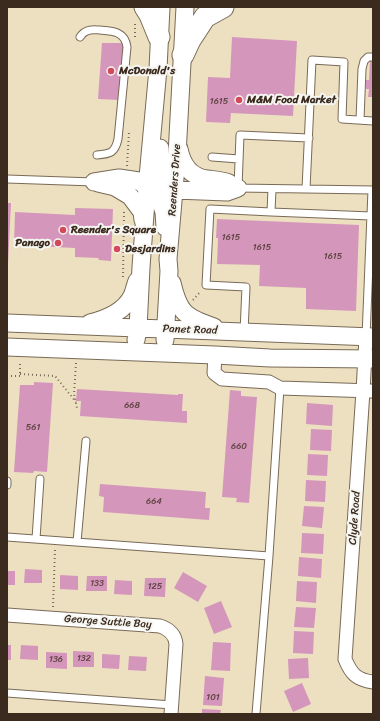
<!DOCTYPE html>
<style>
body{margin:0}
#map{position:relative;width:380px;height:721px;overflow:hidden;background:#ece0c0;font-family:Sriracha,sans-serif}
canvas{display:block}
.frame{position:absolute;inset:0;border:8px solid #3b2a1e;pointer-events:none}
</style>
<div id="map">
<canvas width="380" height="721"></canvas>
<div class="frame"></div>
</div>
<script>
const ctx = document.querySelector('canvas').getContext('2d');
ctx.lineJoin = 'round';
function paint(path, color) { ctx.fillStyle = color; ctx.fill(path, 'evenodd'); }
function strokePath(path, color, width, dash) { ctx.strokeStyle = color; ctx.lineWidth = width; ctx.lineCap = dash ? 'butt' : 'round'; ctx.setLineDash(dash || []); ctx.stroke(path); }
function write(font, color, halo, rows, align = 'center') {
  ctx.font = font + ' Sriracha,sans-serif'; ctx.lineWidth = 4; ctx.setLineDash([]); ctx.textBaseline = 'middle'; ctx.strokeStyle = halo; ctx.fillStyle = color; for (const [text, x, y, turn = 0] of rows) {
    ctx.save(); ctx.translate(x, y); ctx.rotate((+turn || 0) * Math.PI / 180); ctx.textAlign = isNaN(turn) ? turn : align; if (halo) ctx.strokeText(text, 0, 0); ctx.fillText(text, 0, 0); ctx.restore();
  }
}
paint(new Path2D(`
 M232,37L297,41L293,116L231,113L230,123L206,122L208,77L230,78Z
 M102,43H124L120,100L98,99Z
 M370,61H373V97H368L369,89H366V80H369Z
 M7,203H11L8,265H7Z
 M75,208L113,209L111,261L99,260L98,258L75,257V248L14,245L15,212L75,215Z
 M217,219L359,225L356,311L306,309V288L259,286L260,265L217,264L218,238H216Z
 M34,382L53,383L47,472L34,471L33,473L14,472L20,385H34Z
 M77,389L178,395V394H183L182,411H187V423L80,416L81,401H76Z
 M230,390L241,391V396L257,397L249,503L236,502L237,498L222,497Z
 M307,403L333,405L332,426L306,424Z
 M311,429L332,430L331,451L310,450Z
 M308,454L328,455L327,476L307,475Z
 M306,480L326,481L325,502L305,501Z
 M100,484L206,492L205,508H210L209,520L103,512L104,497L99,496Z
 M304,506L324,507L322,528L302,526Z
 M302,533L324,534L323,554L301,553Z
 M299,557L322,559L321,578L298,576Z
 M25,569L42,570V583H24Z
 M7,571H15V585H7Z
 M183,572L207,586L198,602L174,588Z
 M60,575L78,576V590L60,589Z
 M87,576H107V591H86Z
 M145,578H166L165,597L144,596Z
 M115,580L132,581V595L114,594Z
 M297,581L317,582L316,603L296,601Z
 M221,601L232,627L214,634L204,608Z
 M296,607L316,608L314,628L294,627Z
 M294,631L314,632L313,654L293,653Z
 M213,642L231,643L230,671L211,670Z
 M7,645H11V660H7Z
 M21,645L38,646V660L20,659Z
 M73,651L94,652V667H73Z
 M46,652L67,653V669L46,668Z
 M102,654L120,655L119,669L102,668Z
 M129,656L147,657L146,671L128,670Z
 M308,658L309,678L289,679L288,659Z
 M205,676L224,678L222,706L203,705Z
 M302,683L311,704L293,712L284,691Z
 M202,709L221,710L220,714H202Z`), '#d596bb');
const service = new Path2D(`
 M80,37C82,34 84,32 87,31C91,29 96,30 100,30C112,31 125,31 127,47L118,139C115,153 110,154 97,155
 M360,120L362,69L364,61L368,57H373
 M309,138L240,135L238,188L373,190
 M212,157L239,159
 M7,179L94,182
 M306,189L312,60L344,62L342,119L373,121
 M271,212L371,216
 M244,332L246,287L206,285L210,209L271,212L272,189
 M366,337L372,190
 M7,485V481
 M7,537L269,556
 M36,539L40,479
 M77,542L86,441
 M7,693L172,705
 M256,714L269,556L280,388`);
const minor = new Path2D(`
 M366,337L363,391L345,659C351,674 357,680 373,682
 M215,355L214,373L222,379L269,382L280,388L373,391
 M7,615L160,626C169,629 175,634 176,644L171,714`);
const tertiary = new Path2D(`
 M160,148V170L163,179L167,185L175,190L227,192L238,188
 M179,149C182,164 190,177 207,179C215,180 222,180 229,183
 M94,182L119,178L139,181L155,194L160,200L164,212L165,227
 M98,183L115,187L130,196L142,212L143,220
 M172,283C179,313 185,317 214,327
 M7,323L373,337
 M90,323C106,319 124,312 132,296C134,292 135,286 137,281
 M136,340L138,329L141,267L147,188L158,69L161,7
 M165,340L169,271L168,259L177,155L185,7
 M7,347L215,355L270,358L373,359`);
const primary = new Path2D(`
 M145,7L150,15L159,37
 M183,55L190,40L205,17L223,7`);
strokePath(service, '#796a57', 9);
strokePath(minor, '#796a57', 15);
strokePath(tertiary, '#796a57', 19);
strokePath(primary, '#796a57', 23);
strokePath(new Path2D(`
 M135,24V38
 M127,166L129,132
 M123,277L124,212
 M193,300L201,291
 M76,363L74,394L77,408
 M20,374L55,376L76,402
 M7,376H20V361
 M53,607L55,550`), '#796a57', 2, [1, 3]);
strokePath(service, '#fff', 7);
strokePath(minor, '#fff', 13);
strokePath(tertiary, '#fff', 17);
strokePath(primary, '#fff', 21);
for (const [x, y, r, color] of [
 [111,71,4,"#d1495b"],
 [239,100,4,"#d1495b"],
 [63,230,4,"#d1495b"],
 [58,243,4,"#d1495b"],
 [117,249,4,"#d1495b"]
]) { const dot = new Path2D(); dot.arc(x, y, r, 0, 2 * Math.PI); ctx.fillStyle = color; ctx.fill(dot); strokePath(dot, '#f6f6f2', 1.5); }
write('9px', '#624545', null, [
 ["1615",219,102],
 ["1615",231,238],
 ["1615",262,248],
 ["1615",333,257],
 ["668",132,406],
 ["561",33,428],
 ["660",239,447],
 ["664",154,502],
 ["133",97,584],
 ["125",155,587],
 ["132",84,659],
 ["136",56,660],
 ["101",213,698]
]);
write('bold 11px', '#3b2a1e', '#f6f6f2', [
 ["McDonald's",119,71],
 ["M&M Food Market",247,100],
 ["Reender's Square",71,230],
 ["Panago",50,243,"right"],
 ["Desjardins",125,249]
], 'left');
write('11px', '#3b2a1e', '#f6f6f2', [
 ["Reenders Drive",175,180,-86],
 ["Panet Road",190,330,2],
 ["Clyde Road",355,518,-86],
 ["George Suttie Bay",108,622,4]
]);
</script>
